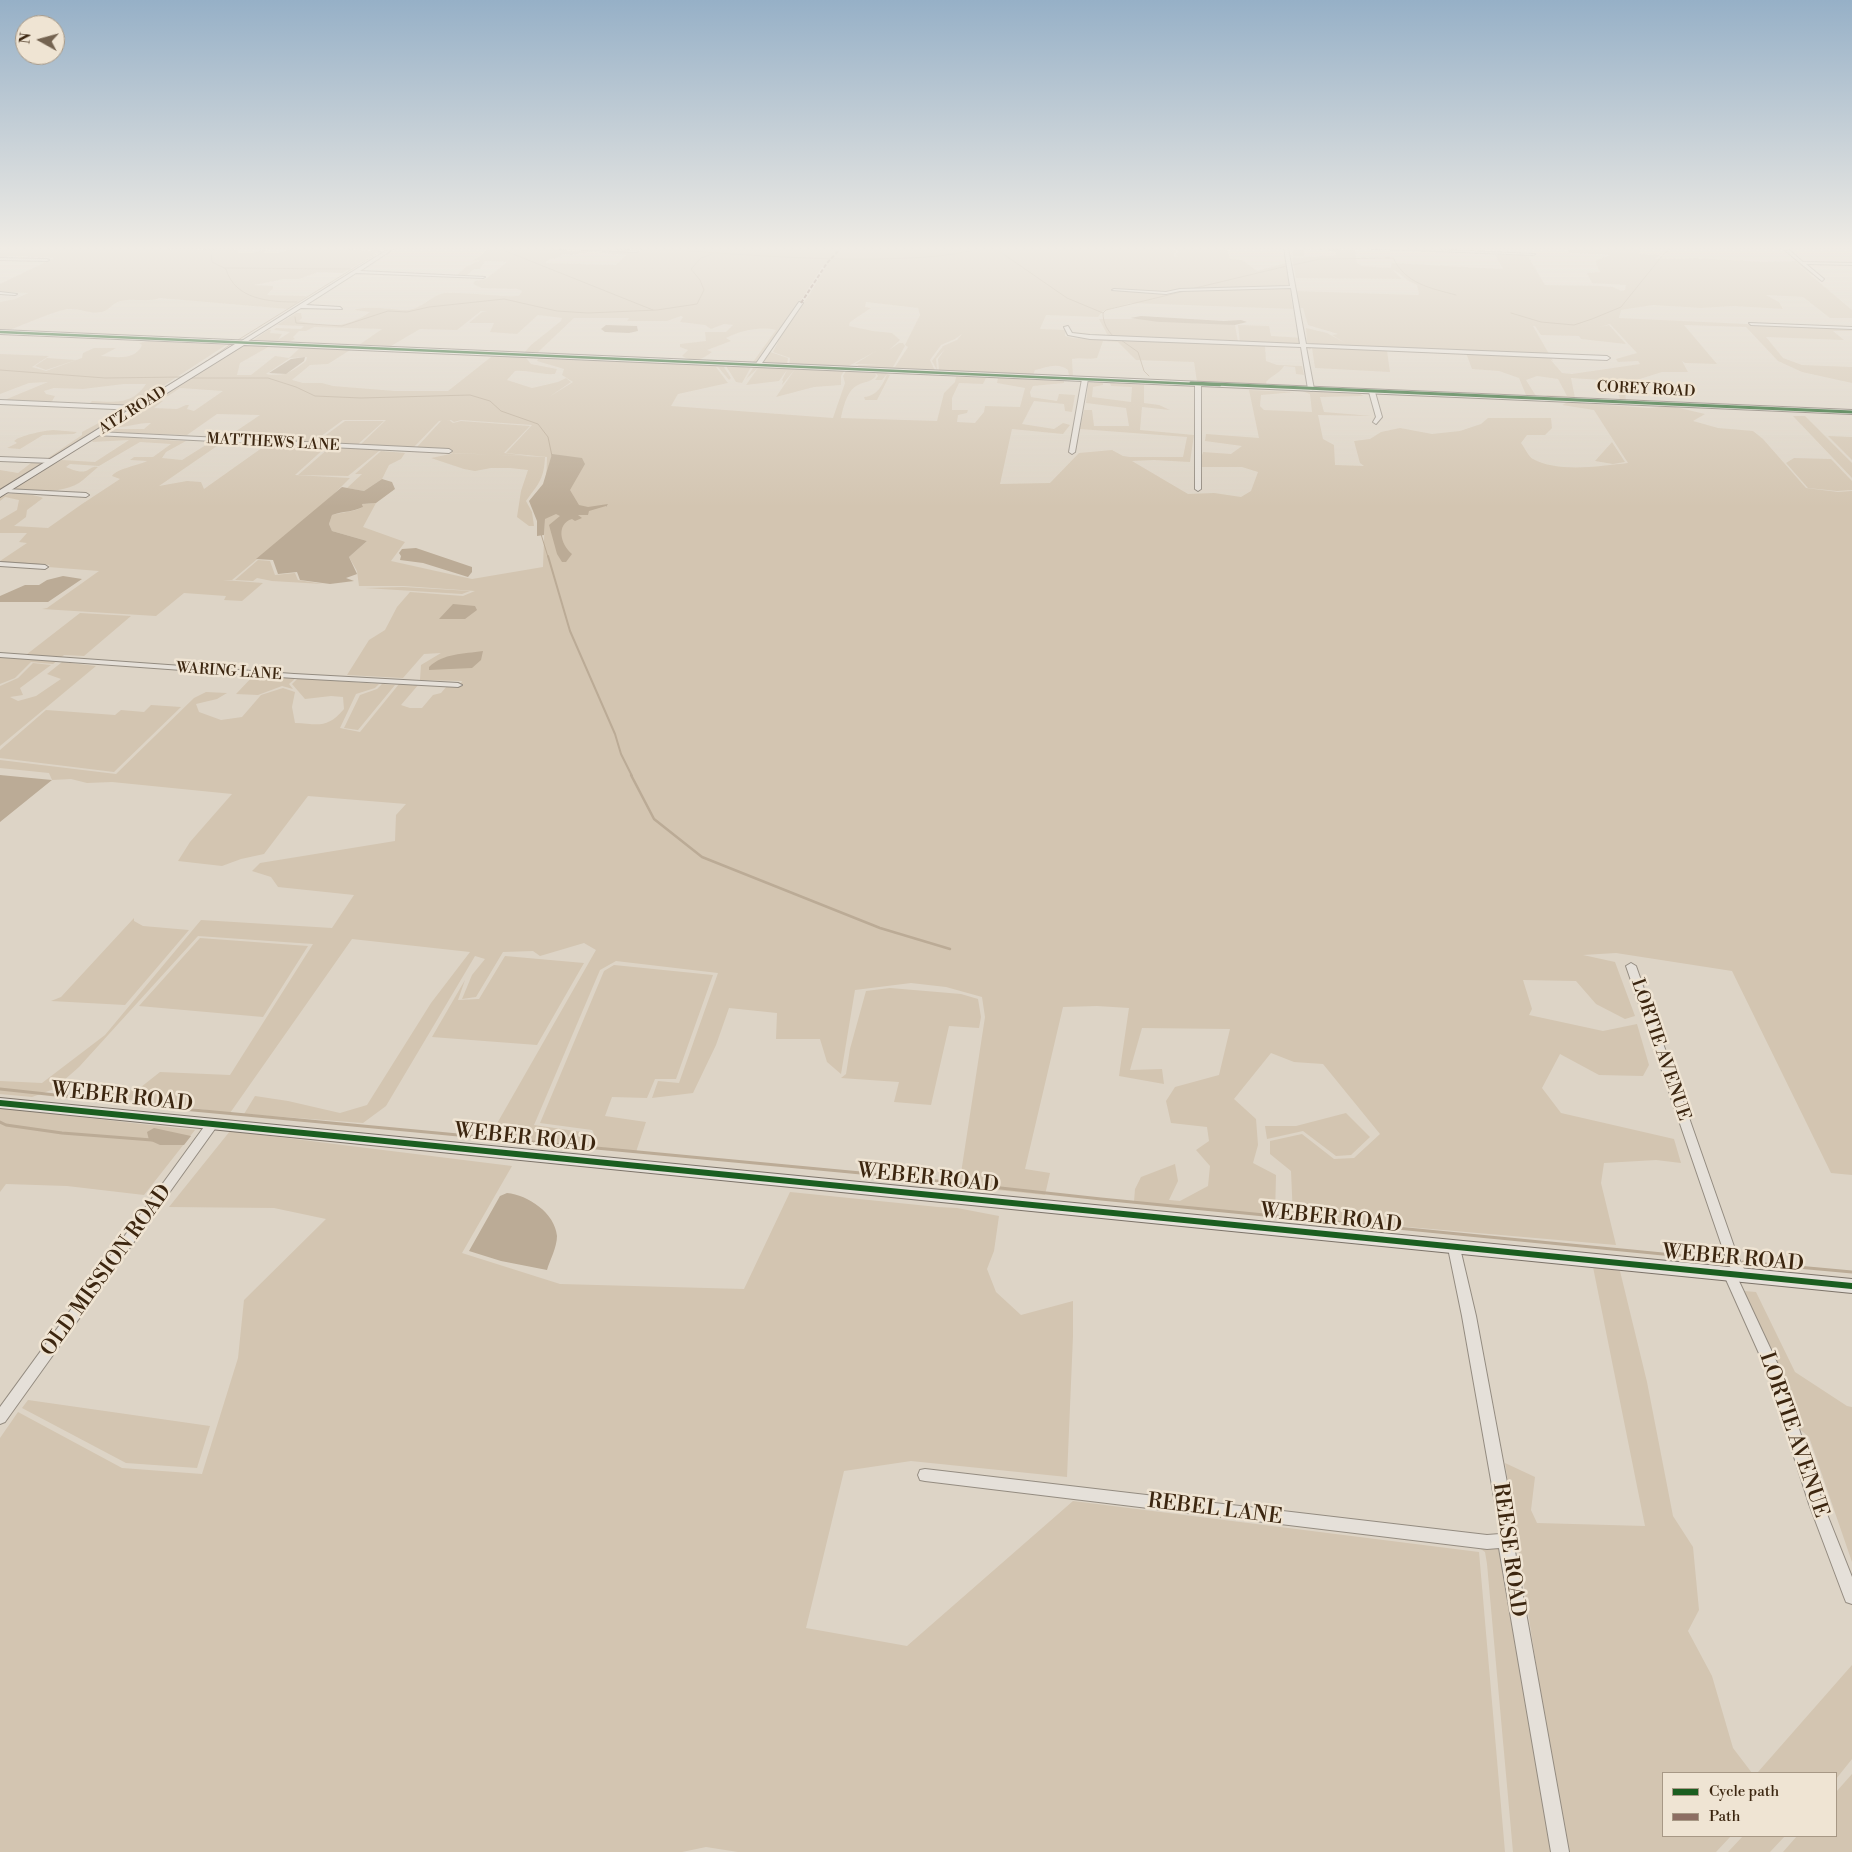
<!DOCTYPE html>
<style>
body{margin:0}
#map{position:relative;width:1852px;height:1852px;overflow:hidden;background:#ddd4c6;font-family:"Libre Bodoni",serif}
canvas{display:block}
.legend{position:absolute;left:1662px;top:1772px;width:175px;height:65px;box-sizing:border-box;background:#efe4d3;border:1px solid #a79885;margin:0;padding:6px 9px;list-style:none;font-size:15px;color:#3c2610}
.legend li{display:flex;align-items:center;gap:10px;height:25px}
.legend b{width:25px;border:1px solid #a79885}
.north{position:absolute;left:15px;top:15px;width:50px;height:50px;box-sizing:border-box;background:#efe4d3;border:1px solid #a79885;border-radius:50%;rotate:277deg;font-size:14px;font-weight:700;line-height:20px;text-align:center;color:#3c2610}
.north::after{content:'';display:block;margin:auto;width:18px;height:22px;background:#746350;clip-path:polygon(50% 0,100% 100%,50% 72%,0 100%)}
</style>
<div id="map">
<canvas width="1852" height="1852"></canvas>
<ul class="legend">
<li><b style="height:6px;background:#1b5e20"></b>Cycle path</li>
<li><b style="height:6px;background:#8d6e63"></b>Path</li>
</ul>
<div class="north">N</div>
</div>
<script>
const ctx = document.querySelector('canvas').getContext('2d');
ctx.lineJoin = 'round';
function paint(path, color) { ctx.fillStyle = color; ctx.fill(path, 'evenodd'); }
function strokePath(path, color, width, dash) { ctx.strokeStyle = color; ctx.lineWidth = width; ctx.lineCap = dash ? 'butt' : 'round'; ctx.setLineDash(dash || []); ctx.stroke(path); }
function write(font, color, halo, rows, align = 'center') {
  ctx.font = font + ' "Libre Bodoni",serif'; ctx.lineWidth = 5; ctx.setLineDash([]); ctx.textBaseline = 'middle'; ctx.strokeStyle = halo; ctx.fillStyle = color; for (const [text, x, y, turn = 0] of rows) {
    ctx.save(); ctx.translate(x, y); ctx.rotate((+turn || 0) * Math.PI / 180); ctx.textAlign = isNaN(turn) ? turn : align; if (halo) ctx.strokeText(text, 0, 0); ctx.fillText(text, 0, 0); ctx.restore();
  }
}
paint(new Path2D(`
 M0,248H164C174,253 220,247 238,250V253H254L268,248L263,253H276L298,248H348L347,249L371,251L376,248H385L343,273L318,272L299,279H284L254,285L273,286V288L267,295L307,296L288,309L160,298C147,303 132,297 118,302C112,304 108,311 102,312C89,314 80,308 68,309C50,312 27,324 9,330H0V302L15,299L28,293L0,292V284L54,258L11,256L0,258Z
 M490,248H559L558,250L595,251L571,255L562,254L559,256L562,257L550,259L545,263L616,265L626,255L598,253L600,252H638L643,248H1173L1177,252L1174,254V257H1178L1175,254L1179,252L1175,248H1227L1230,259L1242,260L1257,271L1286,263L1293,309L1131,303L1103,311L1098,317L1046,315L1040,329L1066,330L1065,336L1073,338L1113,340L1108,336L1099,319H1152L1159,322L1228,324L1235,325L1238,342H1240L1238,325L1269,326L1271,336L1304,338L1305,345H1307L1306,328L1327,333L1345,343L1332,335L1338,334L1308,325L1303,308H1295L1288,266L1292,265L1294,276L1292,277L1296,291L1419,295L1417,285C1406,281 1401,273 1393,270L1402,279L1296,278L1292,258L1336,255V252L1317,249L1304,250V256H1293L1292,248L1355,250L1357,263L1362,266L1390,268L1392,263L1503,269L1495,255H1527L1545,285L1600,286L1613,287L1621,291L1625,290L1626,285L1592,283L1587,273L1600,272L1595,261L1610,255L1570,253L1566,248H1641L1639,254L1661,255L1655,259L1695,258L1765,262L1796,261L1815,275H1812L1794,261L1852,310V318H1830L1803,297L1766,295L1779,302L1783,309L1733,306L1701,308L1653,305L1621,310L1619,318L1852,329V331H1833L1844,340L1766,337L1783,358L1802,365L1852,367V383L1802,372L1778,361L1746,327L1684,325L1717,364L1685,363L1682,361L1688,372H1662L1624,384L1626,400H1620L1615,381L1571,378L1575,398L1548,397L1546,395L1567,396L1558,379L1537,376L1526,380L1536,396L1526,395L1519,378L1499,371L1472,369L1466,353L1387,351L1390,372L1315,368L1312,348L1309,350L1308,346L1261,344L1265,346L1266,361L1277,365L1302,366L1304,375L1296,374L1295,367L1284,366C1279,374 1272,375 1266,382L1267,385L1197,382L1194,362L1136,360L1118,342L1103,341L1097,358C1088,360 1080,357 1072,359L1073,377L1069,376L1068,370C1058,362 1047,367 1035,370L1033,375L939,371L938,359L945,349L936,359L937,370L932,361L943,346L957,340L962,334L955,339L941,345L930,360L935,371L933,372L859,368L858,365L881,364H855L876,351L847,367L761,364L770,352L788,358L787,365H789L790,358L773,352L783,331L811,292L826,266L822,267L791,316L757,364L743,362H753L776,330C760,326 740,331 726,338L731,341L707,350L712,352C701,360 695,363 682,356L688,350L680,347V344L706,341L705,332H726L733,325L724,324L711,329L705,325L680,322L683,317L681,316L667,321H627L629,318H574L536,354L474,352H525L531,345L561,321L562,318L538,315L517,334L490,332L494,323H469L482,312L487,311H481L457,330L420,329L391,346L359,345L382,329L314,327L306,331H299L293,337L295,339L286,343L251,342L268,330H271L270,333L282,334L278,340L290,332L274,330L276,328L301,329L304,326L277,325L296,313H301L302,318L299,321C327,327 346,329 370,312L354,310C366,305 393,310 407,310C422,309 433,294 445,293C470,292 495,297 519,296L522,291L518,289L482,288L473,284L475,281L486,279L507,262L485,261L480,269H474L467,275H457L467,266L479,261L480,260L473,261ZM866,302L918,308L920,315L905,345L908,347L895,367H893L905,346L903,343H899L889,350L900,340L892,333L873,331L849,326L850,322L871,308L865,307ZM1610,324L1637,353L1616,359L1618,362L1638,361L1640,364L1572,374L1562,373L1550,359L1553,361L1533,326H1535L1541,335L1579,336L1581,339L1626,344L1609,325L1600,327Z
 M148,341L226,345L131,407L88,405L92,401C115,402 132,405 146,384H124L83,389L54,388L44,391L46,394L55,396L51,403L2,401L48,382L29,383L0,394V354L49,356L32,367L46,371L82,358L83,353L94,348H116L101,356C116,357 135,361 142,345L139,343Z
 M245,345L270,346L240,363L237,375H251L275,356L289,358L301,347L350,350L328,364L310,365L292,380L303,383H322L333,386L395,391H448L491,357L526,358L531,364L557,369L555,374C541,375 528,370 515,371L507,380L532,388L558,382L566,378L571,382L549,397L573,382L562,375L564,369L537,361L538,359L890,371L887,374L890,375L877,400H865L864,397C877,396 883,385 887,374L882,380H875L878,376L875,372L876,376C870,383 865,381 858,385C847,390 843,408 841,418L937,421L944,393L955,382L956,377L986,378L983,384L959,383L952,398V410H968L967,413L958,415L957,422L975,423L984,412L985,406L1020,407L1025,388L997,383L998,378L1064,381V383L1033,386L1030,392L1031,397L1057,401L1059,394L1075,395L1072,412L1065,411L1064,404L1034,401L1022,424L1054,429L1063,423L1070,425L1063,434L1012,429L1000,484L1050,483L1079,453L1112,450L1123,456L1130,457H1183L1187,437L1080,429L1084,410H1092L1094,426H1129L1126,408L1086,403L1088,383H1103V385L1093,387L1092,397L1131,402L1132,387L1111,386L1110,383L1144,385V403L1159,405L1170,410L1142,407L1140,430L1194,435L1190,462L1154,460L1132,461L1188,494L1214,493L1241,497L1251,491L1258,472L1242,467H1198L1203,452L1231,454L1242,446L1205,441L1206,434L1259,438L1249,390L1295,392L1261,395L1260,406L1264,410L1312,412L1310,394L1302,391L1360,394L1364,396L1320,397L1324,412L1372,416L1318,415L1323,439L1334,445L1335,465L1364,466L1360,463L1354,441L1370,439L1381,432L1400,428L1432,434L1460,431L1481,424L1488,418H1551L1552,428L1545,435H1527L1521,443C1525,448 1528,456 1533,459C1558,473 1601,466 1628,463L1594,410L1562,405L1568,402L1649,408L1671,406L1705,414L1693,421L1718,428L1753,431L1763,439L1806,488L1838,492L1852,491V1175L1831,1173L1732,971L1616,953L1583,955L1615,962L1635,1016L1625,1019L1596,1004L1576,981L1523,980L1532,1009L1529,1015L1603,1031L1637,1024L1649,1065L1643,1076L1599,1075L1560,1054L1542,1088L1561,1113L1674,1139L1681,1163L1656,1160L1604,1163L1601,1183L1616,1245L1293,1217L1291,1171L1270,1154V1141L1302,1134L1334,1159L1354,1158L1380,1134L1323,1064L1294,1062L1271,1053L1234,1099L1256,1119L1258,1145L1253,1163L1276,1175L1275,1216L1134,1202L1135,1189L1141,1177L1175,1164L1178,1181L1169,1200L1180,1201L1208,1186L1210,1166L1196,1150L1209,1141L1207,1127L1171,1123L1166,1101L1175,1087L1219,1075L1230,1029L1142,1028L1130,1070L1162,1069L1164,1084L1119,1076L1129,1008L1097,1006L1063,1007L1025,1169L1050,1173L1045,1195L959,1186L985,1017L982,997L946,987L911,983L855,990L841,1074L827,1062L820,1039H776L777,1013L729,1008L716,1045L693,1093L652,1098L658,1081L679,1083L718,973L616,961L600,970L534,1125L589,1133L584,1150L490,1141L491,1134L596,950L584,943L540,956L533,951L503,952L476,997L462,999L472,975L485,959L475,956L386,1106L363,1123L244,1114L255,1096L288,1101L340,1113L367,1105L431,1003L470,952L352,939L230,1113L93,1095L103,1082L136,1091L160,1072L230,1075L313,944L198,936L79,1067L54,1089L32,1097L0,1094V1081L42,1083L105,1035L201,920L332,928L354,895L278,887L271,877L252,871L260,863L395,841L396,815L406,804L308,796L264,854L241,859L222,866L178,861L190,842L232,794L112,782L87,783L71,779L52,780L49,773L0,768V760L116,774L194,698L206,692L227,693L217,699L196,704L199,712L221,720L242,717L261,695L283,688L295,692L292,707L295,723C319,724 327,729 344,709L343,697L331,696L305,699L292,684L298,678L379,684L375,688L356,694L340,728L360,732L399,684H419L401,705L410,708H422L433,695L441,693L447,686H460L462,681L420,680L421,665L441,653L424,654L403,678L347,675L369,640L385,630L397,607L410,592L463,596L475,591L404,586H359L357,571L349,557L367,541L332,531L329,524L332,515C343,512 353,512 363,507L362,504L376,503L363,527L405,542L391,561L472,579L543,567L547,457L506,453L532,425L461,420L454,422L451,420L439,421L414,447H358L386,420H343L312,443L226,438L260,415L217,414L187,435L103,432L107,429H144L151,423C137,422 124,429 111,427L157,399L163,401L154,408L177,409L186,405H189L187,409L194,411L223,391L180,388L168,396L158,398ZM307,357L306,361C291,372 286,377 266,374L290,358ZM726,366L736,382L742,383L751,367L753,368L746,379L758,368L746,385L779,381L787,370L782,380L783,381L782,385L795,369L776,397L814,387L841,385V376L844,371H846L843,376L845,383L833,418L671,406L678,394L728,383L716,367H718L729,380L731,378L724,367Z
 M47,358L76,360L46,370L35,366Z
 M123,410L127,411L51,458H48L82,435V432Z
 M1793,416H1805L1852,463V478Z
 M449,420L453,423L461,421L530,426L504,453L529,456L447,453L387,448L379,451L348,476L298,475L329,448L326,447L295,475L350,478L328,500L232,580H223L263,583L242,601L224,600L226,596L184,593L156,616L42,609L47,608L99,571L48,567L50,565L0,561L27,543L19,542L27,533H0V520L17,510L19,500L5,497L0,501V497C10,491 33,494 43,498L27,510L26,517L14,526L48,528L82,504L120,479L112,476C118,468 137,466 147,461L130,460L134,457H153L171,444L140,442L99,466L70,464L66,467C72,469 78,473 86,471C91,469 92,466 98,467C93,471 88,476 83,480C68,493 31,494 13,489L45,468L62,460L95,462L129,440L92,442L94,439L100,436L143,437L142,439L186,441L166,452L162,458L182,460L209,443L220,444L159,486L187,481L201,482L204,489L266,445L325,448L226,442L230,439L315,443L345,421H384L356,446L416,448L441,421Z
 M53,430L77,432L74,434L43,435L20,449L7,448L17,443L14,441C21,435 43,431 53,430Z
 M1828,436L1852,437V460Z
 M1612,442L1625,462L1613,464L1595,461Z
 M381,451L405,453L401,459L389,465L382,479L364,491L347,488L362,474H355Z
 M455,453L545,457C544,480 538,484 526,501L532,512L534,526H529L517,517L521,491L528,470L510,468H491L475,471L464,469L431,458Z
 M1794,458L1831,459L1852,481V490L1837,491L1808,488L1786,463Z
 M31,463H42L0,490V470L18,473Z
 M258,560L270,561L275,575L295,573L298,580L323,584L272,581L257,578L253,581L235,580Z
 M403,587L470,591L462,594L365,588Z
 M80,613L131,616L84,656L64,655L53,664L31,662L15,678L0,684V657L22,658Z
 M62,662L96,666L0,746V686L18,678L33,663L51,665L20,688L23,695L10,697L18,701L36,696L61,679L47,674Z
 M255,674L297,677L289,684L293,689L282,686L258,695L236,694Z
 M382,684L395,685L358,730L344,728L360,695L377,689Z
 M151,705L181,707L114,772L0,758V750L46,710L115,715L121,710L144,712Z
 M134,918V921L143,926L189,930L125,1005L51,1001L61,997Z
 M200,938L308,946L263,1017L139,1006Z
 M505,956L584,963L537,1045L432,1037L465,980L458,1000L479,999Z
 M614,965L713,975L676,1079H655L647,1098L612,1097L605,1116L646,1122L636,1152L590,1146L594,1134L592,1130L540,1123L604,971Z
 M890,988L961,994L978,999L981,1017L979,1028L949,1026L931,1105L894,1102L899,1082L841,1078L846,1074L850,1049L866,991Z
 M0,1108L195,1130L144,1195L67,1186L6,1184L0,1192Z
 M1346,1113L1370,1137L1351,1155L1336,1156L1303,1131L1267,1139L1265,1126H1296Z
 M230,1131L512,1166L462,1253L560,1284L744,1289L790,1192L938,1207L957,1208L999,1216L994,1251L987,1269L996,1292L1021,1315L1073,1301V1336L1067,1477L911,1461L844,1471L806,1628L907,1646L1073,1501L1479,1552L1505,1852H738L706,1847L682,1852H0V1438L18,1412L122,1468L202,1474L238,1358L244,1300L326,1219L274,1208L169,1207Z
 M1593,1267L1620,1271L1647,1382L1673,1516L1693,1547L1699,1610L1688,1631L1712,1676L1733,1748L1752,1773H1663V1836H1731L1716,1852H1565L1505,1463L1535,1477L1531,1510L1537,1523L1645,1526Z
 M1744,1291L1756,1292L1795,1372L1847,1406L1852,1407V1562L1809,1437L1797,1427L1783,1382Z
 M28,1400L210,1426L197,1468L126,1463L22,1408Z
 M1509,1531L1557,1852H1513L1487,1564L1485,1552L1478,1547L1486,1537Z
 M1852,1665V1759L1836,1779V1773H1760L1758,1772Z
 M1852,1774V1852H1783L1797,1836H1836V1792Z
 M1743,1836H1785L1770,1852H1728Z`), '#d3c5b1');
paint(new Path2D(`
 M1141,316L1224,321L1241,320L1247,322L1235,325L1159,322L1130,318Z
 M606,325L637,326L638,331L629,333L605,332L601,329Z
 M305,357L304,361L286,374L269,373L291,359Z
 M552,454L582,458L585,464L570,490L579,505L588,507L608,504L606,507V506L589,511L588,515H578L582,518L575,521L572,519C556,524 560,544 572,554L566,562H562L557,554L549,525L560,516L556,514L545,519L544,535L537,536V521L529,501L543,484Z
 M382,479L392,482L395,489L376,503L362,504L363,507C353,512 343,511 332,515L329,524L332,531L367,541L349,557L357,574L346,578L354,581L330,584L300,580L297,572L278,574L273,560L256,559L342,487L364,491Z
 M416,548L472,567V572L468,577L423,563L400,560L401,556L399,553L402,549Z
 M63,576L82,579L48,602H0V596L25,585H39L47,580Z
 M453,604L475,606L477,610L465,619H439Z
 M483,651L481,660L472,668L429,670V667C444,653 463,654 483,651Z
 M0,775L52,780L0,822Z
 M154,1128L191,1136L184,1145H160L149,1140L147,1132Z
 M507,1193C528,1195 555,1213 557,1236C557,1247 550,1260 547,1270L501,1261L469,1251L500,1196Z`), '#bbab96');
strokePath(new Path2D(`
 M498,248L653,310
 M645,248C722,253 799,260 876,259C912,258 946,258 981,248
 M1001,248L996,249L1067,298L1103,313
 M211,249L212,262L226,269C235,300 270,302 297,302
 M1663,255L1671,248
 M1293,265L1320,259L1393,258C1406,284 1430,288 1456,295
 M224,268L350,269
 M1191,289L1287,266
 M1511,313L1541,322L1574,325L1592,319L1621,307L1662,256
 M295,317L296,323L342,326L388,311L407,312L429,307L504,299L557,311L588,313L657,310L697,304L704,290L700,280L691,269L701,258L715,253
 M1114,337C1107,330 1103,323 1103,313L1106,310L1185,291
 M238,340L386,248
 M1121,340L1138,352L1144,371L1149,376
 M196,342L231,344L204,363
 M0,370L105,378L183,377
 M190,378H268L296,387L315,396L361,398L470,395L490,401L501,411L538,424L548,437L552,456
 M135,406L199,366
 M52,458L128,410
 M31,471L44,463
 M541,534L548,557`), '#bbab96', 1);
strokePath(new Path2D(`
 M548,556L570,631L615,734L621,754L632,776
 M2,562L41,565`), '#bbab96', 2);
strokePath(new Path2D(`
 M631,775L654,819L702,857L880,928L950,949`), '#bbab96', 2.5);
strokePath(new Path2D(`
 M0,1089L157,1106
 M172,1108L882,1175L1101,1199L1724,1260
 M0,1122L6,1125L62,1133L152,1140
 M1743,1262L1852,1272`), '#bbab96', 3);
const street = new Path2D(`
 M390,248H395L360,271L485,277L483,278L356,273L306,305L340,307L342,309L301,308L245,343L240,342Z
 M544,248H590L638,251L636,252Z
 M1284,248H1288L1306,344L1607,356L1610,358L1607,360L1306,347L1314,389L1311,391L1308,389L1301,347L1090,339L1068,335L1064,327L1068,326L1072,333L1090,335L1300,344L1291,288L1180,291L1166,294L1112,290L1114,289L1166,292L1180,289L1290,286Z
 M1358,248H1402L1535,254L1533,255Z
 M1782,248H1787L1803,262L1852,263V265L1806,264L1824,279L1822,281Z
 M0,258L47,259L49,260L47,261L0,260Z
 M0,292L17,294L15,295L0,294Z
 M799,302L803,303L760,366H756L755,365Z
 M1749,323L1852,327V329L1751,325Z
 M1085,377L1088,379L1075,452L1072,454L1069,452L1082,379Z
 M1198,382L1201,384V489L1198,491L1195,489V384Z
 M1372,390L1375,392L1382,417L1376,424L1373,422L1376,417L1369,392Z
 M0,400L137,406L140,408L137,410L0,404Z
 M97,432L449,449L452,451L449,453L95,435L94,434Z
 M0,457L52,459L55,461L52,463L0,461Z
 M5,489L86,493L89,495L86,497L3,492V490Z
 M0,562L45,565L48,567L45,569L0,566Z
 M0,653L294,674L458,683L462,685L458,687L294,678L0,657Z
 M1631,963L1636,966L1737,1255L1747,1275L1746,1279H1738L1780,1369L1823,1504L1852,1577V1604L1846,1602L1844,1597L1809,1504L1766,1369L1724,1275L1725,1271H1732L1725,1255L1626,966Z
 M213,1119L217,1120L219,1123L217,1126L5,1422L0,1424V1407L209,1120Z
 M1454,1243L1458,1245L1460,1248L1476,1316L1516,1531L1513,1540L1569,1852H1551L1499,1548L1487,1549L925,1481L920,1480L918,1475L920,1470L925,1469L1487,1535L1500,1534V1531L1462,1316L1448,1248L1450,1245Z`);
const secondary = new Path2D(`
 M0,330L1852,410V414L244,345L0,497V490L235,344L0,334Z
 M0,1098L1852,1279V1293L0,1108Z`);
strokePath(street, '#948c81', 2);
strokePath(secondary, '#7d746a', 2);
paint(street, '#e5e0d9');
paint(secondary, '#e5e0d9');
strokePath(new Path2D(`
 M801,303L827,263L841,248`), '#8d6e63', 2, [4, 2]);
strokePath(new Path2D(`
 M0,332L1220,385`), '#1b5e20', 2.5);
strokePath(new Path2D(`
 M1191,383L1852,412`), '#1b5e20', 3);
strokePath(new Path2D(`
 M0,1103L1852,1286`), '#1b5e20', 6);
const sky = ctx.createLinearGradient(0, 0, 0, 507);
sky.addColorStop(0, '#96b0c7');
sky.addColorStop(0.49, '#f0ece5');
sky.addColorStop(1, '#f0ece500');
ctx.fillStyle = sky;
ctx.fillRect(0, 0, 1852, 507);
write('15px', '#3c2610', '#efe4d3', [
 ["COREY ROAD",1646,390,3],
 ["ATZ ROAD",133,411,-32],
 ["MATTHEWS LANE",273,443,3],
 ["WARING LANE",229,672,4]
]);
write('18px', '#3c2610', '#efe4d3', [
 ["LORTIE AVENUE",1660,1050,71]
]);
write('21px', '#3c2610', '#efe4d3', [
 ["WEBER ROAD",122,1098,6],
 ["WEBER ROAD",525,1139,6],
 ["WEBER ROAD",928,1179,6],
 ["WEBER ROAD",1331,1219,6],
 ["WEBER ROAD",1733,1259,5],
 ["OLD MISSION ROAD",107,1271,-54],
 ["LORTIE AVENUE",1793,1435,71],
 ["REBEL LANE",1215,1510,7],
 ["REESE ROAD",1508,1550,82]
]);
</script>
